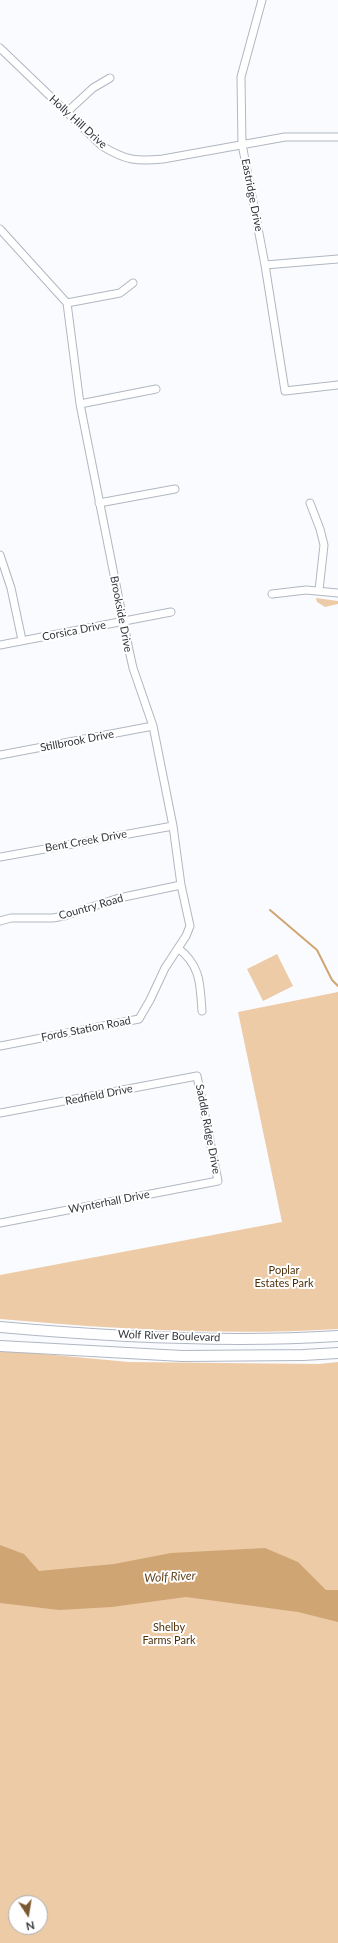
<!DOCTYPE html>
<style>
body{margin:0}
#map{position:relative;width:338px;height:1943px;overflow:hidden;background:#fafbfe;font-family:Lato,sans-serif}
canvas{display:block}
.north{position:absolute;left:8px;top:1895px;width:40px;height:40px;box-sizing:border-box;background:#fff;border:1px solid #adaeb0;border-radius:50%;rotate:168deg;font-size:11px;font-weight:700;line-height:16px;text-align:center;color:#32353a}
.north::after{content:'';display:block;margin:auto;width:14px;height:18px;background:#7a5830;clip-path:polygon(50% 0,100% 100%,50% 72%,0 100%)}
</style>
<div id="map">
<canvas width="338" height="1943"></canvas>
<div class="north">N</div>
</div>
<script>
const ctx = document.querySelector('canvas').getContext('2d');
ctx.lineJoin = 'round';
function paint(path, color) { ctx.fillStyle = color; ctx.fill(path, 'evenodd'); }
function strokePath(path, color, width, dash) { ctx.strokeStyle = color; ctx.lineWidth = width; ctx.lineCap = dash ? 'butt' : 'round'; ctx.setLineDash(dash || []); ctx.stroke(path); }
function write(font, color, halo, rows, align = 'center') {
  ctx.font = font + ' Lato,sans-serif'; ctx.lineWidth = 4; ctx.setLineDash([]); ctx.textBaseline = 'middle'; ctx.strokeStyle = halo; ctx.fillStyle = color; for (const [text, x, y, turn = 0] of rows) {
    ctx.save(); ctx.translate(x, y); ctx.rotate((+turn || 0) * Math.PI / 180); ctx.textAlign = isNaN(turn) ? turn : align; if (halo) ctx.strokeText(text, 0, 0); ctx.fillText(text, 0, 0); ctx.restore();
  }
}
paint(new Path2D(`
 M316,598L338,601V604L325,607L317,602Z
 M277,954L293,986L263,1001L247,969Z
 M338,992V1329C226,1336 112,1329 0,1319V1275L282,1222L238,1012Z
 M0,1350L129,1362L319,1364L338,1362V1943H0ZM16,1903H40V1927H16Z`), '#edcba7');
paint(new Path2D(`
 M0,1545L24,1554L39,1571L114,1564L171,1553L265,1548L298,1562L326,1590H338V1622L298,1612L186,1597L112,1607L59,1610L0,1603Z`), '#d0a574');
strokePath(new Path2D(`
 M270,910L317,950L332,980L338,986`), '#d0a574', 2);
const minor = new Path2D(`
 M262,0L241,77L242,144L265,265L285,391L338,385
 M0,48L102,146C125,160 136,162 163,159L285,137H338
 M67,112L93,88L110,78
 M0,229L67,303L80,404L129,650L133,668L153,726L173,826L181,885L190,926L186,936L165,968L150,1000L139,1019L0,1046
 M265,265L338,259
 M67,303L120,293L133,283
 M80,404L156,389
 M99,503L175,489
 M310,503L320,529L324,545L319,590
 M0,555L11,588L22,640
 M272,594L306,590L338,593
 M0,645L171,612
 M0,755L153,726
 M0,857L173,826
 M0,921L11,918H53L64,916L119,898L181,885
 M178,948C201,966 200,984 202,1011
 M0,1113L197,1076L218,1181L0,1223`);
const secondary = new Path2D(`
 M0,1327C112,1337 226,1343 338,1336
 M0,1346L182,1356L303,1355L338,1353`);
strokePath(minor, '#b0b7c2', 9);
strokePath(secondary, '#b0b7c2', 12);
strokePath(minor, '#fff', 7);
strokePath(secondary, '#fff', 10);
write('11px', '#32353a', '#fff', [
 ["Holly Hill Drive",78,122,42],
 ["Eastridge Drive",252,195,79],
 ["Brookside Drive",121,614,79],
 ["Corsica Drive",74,631,-11],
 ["Stillbrook Drive",77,741,-11],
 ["Bent Creek Drive",86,841,-10],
 ["Country Road",91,907,-16],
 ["Fords Station Road",86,1029,-11],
 ["Redfield Drive",99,1095,-11],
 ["Saddle Ridge Drive",208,1129,79],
 ["Wynterhall Drive",109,1202,-11],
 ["Wolf River Boulevard",169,1336,2]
]);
write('11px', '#4e3008', '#fff', [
 ["Poplar",284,1270],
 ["Estates Park",284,1283],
 ["Shelby",169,1627],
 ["Farms Park",169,1640]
]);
write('italic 12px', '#60411c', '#fff', [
 ["Wolf River",170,1577,-3]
]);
</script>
